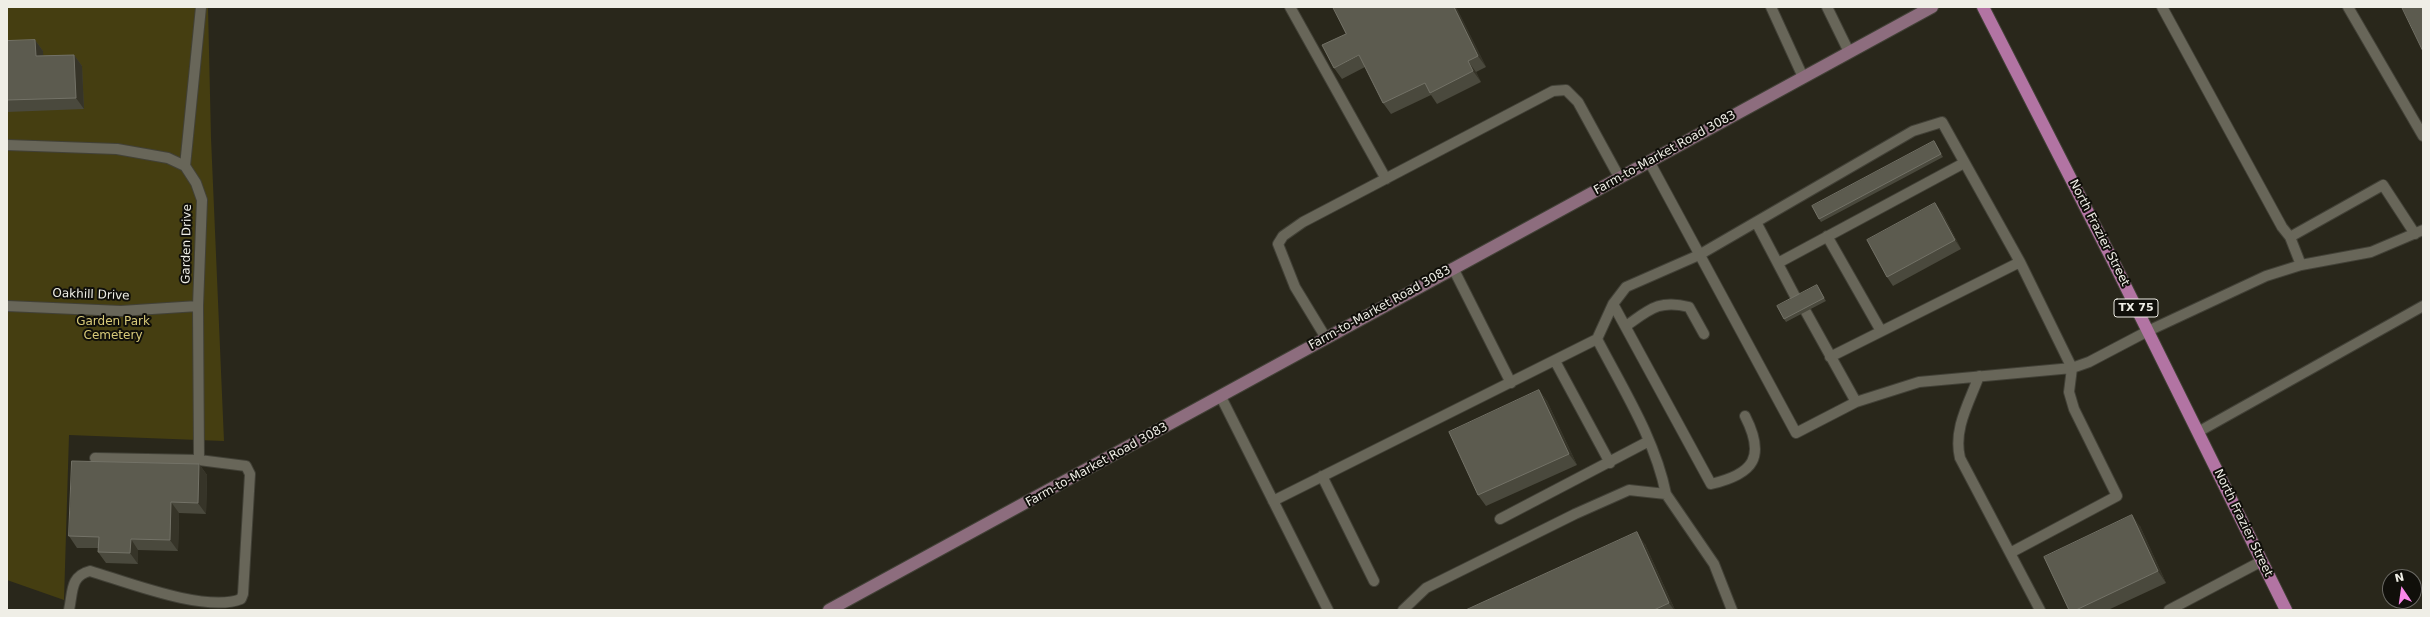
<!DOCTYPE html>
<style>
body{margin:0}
#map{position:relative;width:2430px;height:617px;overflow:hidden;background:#29271b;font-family:"DejaVu Sans",sans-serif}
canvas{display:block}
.frame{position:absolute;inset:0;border:8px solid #efeee6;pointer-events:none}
.north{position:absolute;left:2382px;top:569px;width:40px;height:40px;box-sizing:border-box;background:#100f0a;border:1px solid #696862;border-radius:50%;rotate:347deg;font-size:11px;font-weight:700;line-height:16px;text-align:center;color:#efeee6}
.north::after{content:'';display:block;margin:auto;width:14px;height:18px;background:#f987e9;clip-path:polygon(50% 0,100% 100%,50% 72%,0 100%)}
</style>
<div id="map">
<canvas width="2430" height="617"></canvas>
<div class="frame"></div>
<div class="north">N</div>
</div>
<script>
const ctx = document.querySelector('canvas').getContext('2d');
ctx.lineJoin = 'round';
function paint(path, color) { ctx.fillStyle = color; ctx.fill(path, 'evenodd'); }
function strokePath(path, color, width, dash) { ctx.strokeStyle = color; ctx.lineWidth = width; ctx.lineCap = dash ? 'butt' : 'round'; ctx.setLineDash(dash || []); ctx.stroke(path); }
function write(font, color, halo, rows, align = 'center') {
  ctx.font = font + ' "DejaVu Sans",sans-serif'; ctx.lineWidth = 4; ctx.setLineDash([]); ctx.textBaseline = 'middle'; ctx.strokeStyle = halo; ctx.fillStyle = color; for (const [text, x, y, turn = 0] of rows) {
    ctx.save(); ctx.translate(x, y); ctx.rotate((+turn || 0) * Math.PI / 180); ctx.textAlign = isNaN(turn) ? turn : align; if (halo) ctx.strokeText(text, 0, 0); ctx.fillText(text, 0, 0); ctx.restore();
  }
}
paint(new Path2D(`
 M7,7H208L211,138L224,441L69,435L64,600L7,580Z`), '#453e11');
const service = new Path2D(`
 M1290,7L1386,179
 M1771,7L1803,77
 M1827,7L1849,52
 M2162,7L2282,227L2290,237L2301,265
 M2348,7L2423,136
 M7,145L117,149L168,158L185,166L196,183L202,200L198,306L199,460
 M1649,161L1796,433L1856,402L1919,382L2072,368L2089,362L2148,331L2266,276L2301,265L2371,252L2423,230
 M185,166L201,7
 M1756,222L1797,300
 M1827,236L1881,331
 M2290,237L2383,185L2415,234
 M1778,263L1964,163
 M1453,268L1511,383
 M1613,304L1711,484C1754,474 1766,457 1745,416
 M7,306L121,311L198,306
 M1806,312L1856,402
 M1626,326C1649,310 1659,299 1689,307L1704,334
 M1326,338L1295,287L1278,244L1283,236L1303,222L1553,91L1566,90L1578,102L1619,177
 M1597,339L1613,304L1626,287L1699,255L1913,131L1942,122L2020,262L2072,368L2069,392L2074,409L2117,496L2010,553
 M1830,357L2020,262
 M1555,361L1610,463
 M1979,376C1969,403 1953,429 1960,458L2040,610
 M1221,397L1328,610
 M2198,432L2423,306
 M1322,476L1374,581
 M1273,501L1597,339C1623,389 1655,439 1666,494
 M1500,519L1649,441
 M69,610C73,592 70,576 90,571C127,582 206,613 241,599L243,594L250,474L246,466L199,460L95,458
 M1403,610L1426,588L1575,514L1629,490L1666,494L1714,564L1732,610
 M2169,610L2262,561`);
const secondary = new Path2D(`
 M829,610L1932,7`);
const primary = new Path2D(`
 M1983,7L2116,267L2286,610`);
strokePath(service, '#424137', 12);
strokePath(secondary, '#424137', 14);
strokePath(primary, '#424137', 14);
strokePath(service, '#686659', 10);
strokePath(secondary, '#8d6d7e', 12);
strokePath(primary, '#b274a3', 12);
paint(new Path2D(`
 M1456,7L1486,67L1476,72L1481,82L1437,104L1431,95L1391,114L1383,103L1365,67L1342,79L1334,68Z
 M35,40L43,51V56L74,55L82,66L84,109L7,112V41Z
 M1934,141L1943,157L1821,222L1819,219Z
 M1942,212L1961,249L1893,286L1887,277Z
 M1817,285L1826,301L1786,322L1784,319Z
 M1539,390L1547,401L1577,465L1486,506L1478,495Z
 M199,464L207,475L206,514L179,513L178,551L138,550V564L106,563L98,552V548H77L69,536Z
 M2140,526L2166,583L2108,610H2069Z
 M1645,544L1675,610H1466Z`), '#4a493d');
paint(new Path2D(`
 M1454,7H1456L1486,67L1478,56Z
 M35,40L43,51L44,67L36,56Z
 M74,55L82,66L84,109L76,98Z
 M1468,61L1476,72L1481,82L1473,71Z
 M1935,203L1942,212L1961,249L1955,240Z
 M1539,390L1547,401L1577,465L1569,454Z
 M199,464L207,475L206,514L198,503Z
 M171,502L179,513L178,551L170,540Z
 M2132,515L2140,526L2166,583L2158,571Z
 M1637,532L1645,544L1675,610H1674L1669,603Z
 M131,539L138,550V564L130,553Z`), '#363428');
const building = new Path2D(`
 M1333,7H1454L1478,56L1468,61L1473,71L1430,93L1425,83L1383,103L1359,55L1334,68L1322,45L1346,34Z
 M2402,7H2423V51Z
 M35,40L36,56L74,55L76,98L7,100V41Z
 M1934,141L1941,154L1819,219L1812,206Z
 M1935,203L1955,240L1887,277L1867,240Z
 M1817,285L1824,298L1784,319L1777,306Z
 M1539,390L1569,454L1478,495L1449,432Z
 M72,461L199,464L198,503L171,502L170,540L131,539L130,553L98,552L99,537L69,536Z
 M2132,515L2158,571L2076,610H2069L2044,557Z
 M1637,532L1669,603L1654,610H1466Z`);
paint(building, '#5c5b4f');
strokePath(building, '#737267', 1);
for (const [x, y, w] of [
 [2136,308,44]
]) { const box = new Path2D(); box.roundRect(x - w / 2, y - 9, w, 18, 3); ctx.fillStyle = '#100f0a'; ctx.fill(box); strokePath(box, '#efeee6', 1); }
write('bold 11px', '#efeee6', null, [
 ["TX 75",2136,308]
]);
write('12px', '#efeee6', '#100f0a', [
 ["Farm-to-Market Road 3083",1665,153,-29],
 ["North Frazier Street",2099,233,63],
 ["Garden Drive",187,244,-89],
 ["Oakhill Drive",91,295,2],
 ["Farm-to-Market Road 3083",1380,308,-29],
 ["Farm-to-Market Road 3083",1097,465,-29],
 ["North Frazier Street",2243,523,64]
]);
write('12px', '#d8ca79', '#100f0a', [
 ["Garden Park",113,322],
 ["Cemetery",113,336]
]);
</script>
